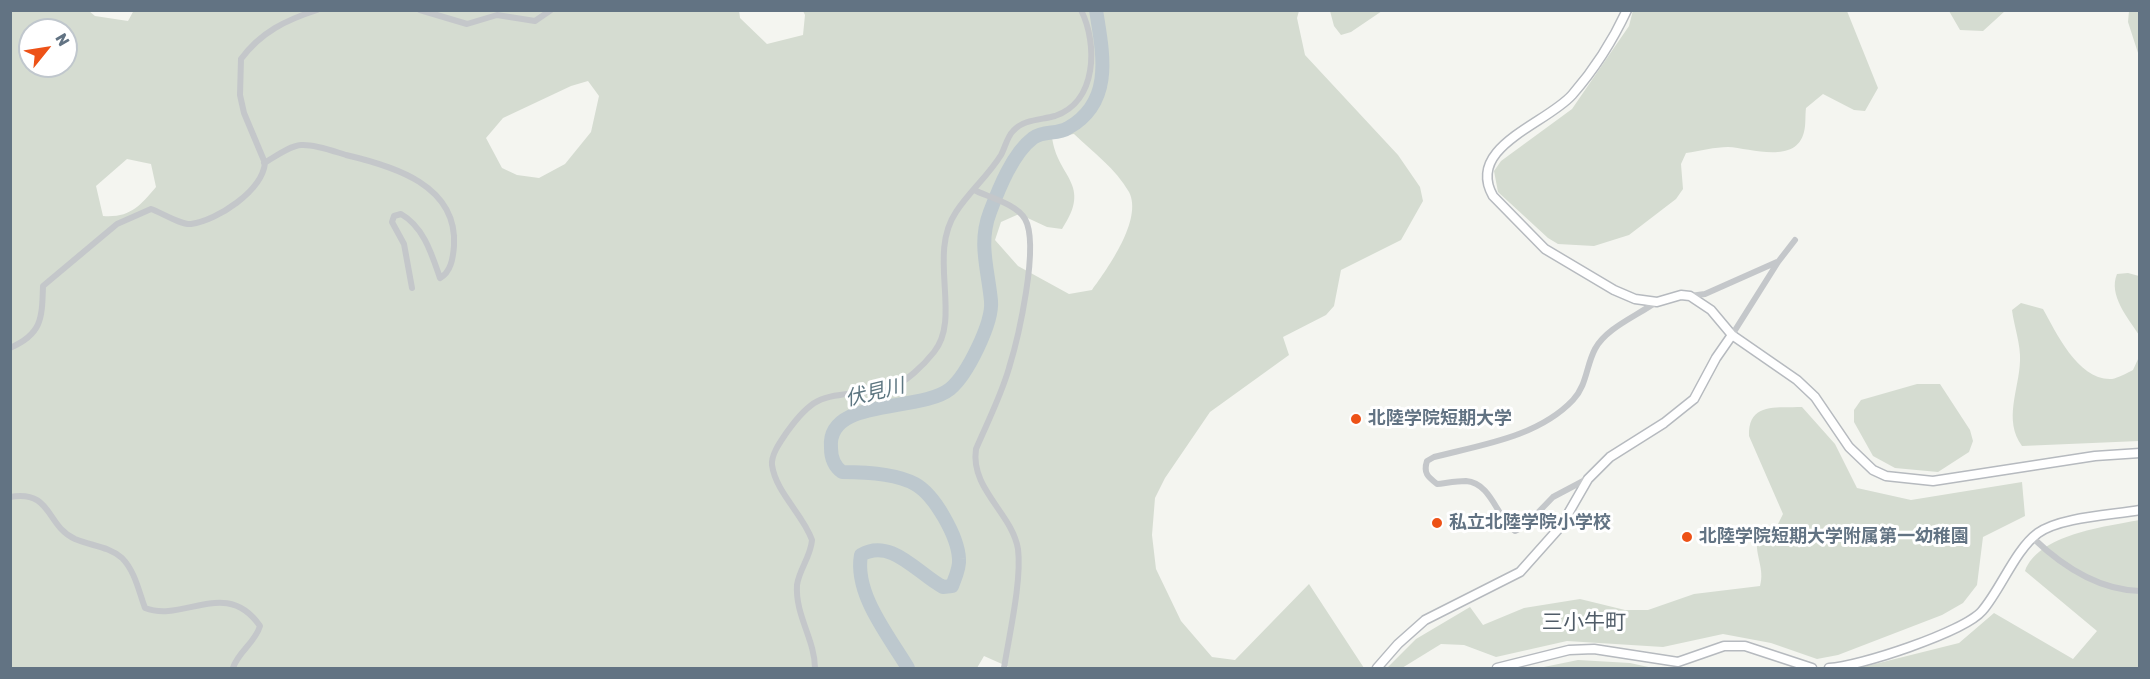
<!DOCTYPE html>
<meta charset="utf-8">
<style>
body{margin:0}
#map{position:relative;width:2150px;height:679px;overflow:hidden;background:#f4f5f0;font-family:Rubik,sans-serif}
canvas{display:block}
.frame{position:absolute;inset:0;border:12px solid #627383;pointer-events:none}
.north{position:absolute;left:18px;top:18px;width:60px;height:60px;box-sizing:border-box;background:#fff;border:2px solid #c0c7cd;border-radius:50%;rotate:60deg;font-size:16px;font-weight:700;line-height:24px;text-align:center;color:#627383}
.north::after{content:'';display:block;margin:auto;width:21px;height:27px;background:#ed5217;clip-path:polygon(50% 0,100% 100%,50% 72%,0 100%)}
</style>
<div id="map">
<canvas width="2150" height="679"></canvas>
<div class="frame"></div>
<div class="north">N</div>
</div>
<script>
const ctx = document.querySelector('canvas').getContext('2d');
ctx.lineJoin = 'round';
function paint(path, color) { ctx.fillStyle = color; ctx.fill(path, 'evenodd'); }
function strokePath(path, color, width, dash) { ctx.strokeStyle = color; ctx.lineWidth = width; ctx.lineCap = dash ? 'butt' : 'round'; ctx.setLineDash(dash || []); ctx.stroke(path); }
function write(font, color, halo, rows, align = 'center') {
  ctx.font = font + ' Rubik,"Noto Sans JP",sans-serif'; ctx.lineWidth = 6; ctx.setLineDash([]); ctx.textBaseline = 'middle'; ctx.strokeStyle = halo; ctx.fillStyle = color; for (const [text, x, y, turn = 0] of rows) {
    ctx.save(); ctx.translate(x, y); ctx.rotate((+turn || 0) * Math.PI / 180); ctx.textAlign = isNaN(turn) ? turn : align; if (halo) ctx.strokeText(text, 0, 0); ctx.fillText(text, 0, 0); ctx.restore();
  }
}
paint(new Path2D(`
 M134,10H739L740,18L767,44L803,35L805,15L803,11H1299L1297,18L1305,55L1398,155L1420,187L1423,201L1401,240L1341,270L1334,306L1326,315L1283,337L1289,355L1210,412L1165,478L1155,498L1152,535L1156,569L1181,621L1212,657L1235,660L1309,584L1364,668H1011L984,656L977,668H11L10,11H89L95,16L128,21ZM30,30H66V66H30ZM588,81L599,96L591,132L565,164L539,178L517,175L502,168L486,138L503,118L571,86ZM1074,134C1093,152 1116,169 1129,192C1143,219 1108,268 1092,290L1069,294L1018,266L995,240L1001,222L1019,214L1047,227L1062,229C1093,183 1057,178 1052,137ZM127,159L151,164L156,187C140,206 130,218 103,216L96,186Z
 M1633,10L1847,11L1878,88L1865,111L1854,110L1823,94L1806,108C1805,116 1806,125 1804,132C1796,165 1750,148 1728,147C1715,147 1700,151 1686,153L1681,164L1683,189L1676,199L1629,235L1594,246L1558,244L1548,238L1498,192L1494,171L1501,161L1572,109L1629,26Z
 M1330,11V10L1382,11L1351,32L1341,35L1334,26Z
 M1949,11H2005L1983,31L1960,30Z
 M2129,11H2139V56L2128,22Z
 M2128,273L2139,276V335C2128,318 2108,295 2117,274Z
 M2021,303L2043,309C2056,332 2078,381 2112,379C2118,378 2127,373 2133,370L2139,357V441L2022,446C2003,420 2019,390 2020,361C2021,345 2014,326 2012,310Z
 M1917,384H1940L1970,430L1973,441L1969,452L1938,472L1895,468L1873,456L1854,422V410L1861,400Z
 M1802,407L1835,444L1857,488L1911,500L2022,482L2025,516L1983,537L1977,585L1963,603L1942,615L1838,655L1817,659L1771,643L1723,634L1663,647L1567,641L1496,657L1464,645L1441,644L1402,668H1387L1416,639L1470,607L1483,625L1524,608L1580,599L1625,610H1648L1694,594L1760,586C1765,569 1755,556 1757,538L1777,526L1783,514L1749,436C1748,402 1776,408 1802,407Z
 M2139,520V668H1859L1959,643L1994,613L2073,659L2097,631L2025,571C2039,534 2104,527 2139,520Z
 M1578,660L1630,663L1653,668H1539Z`), '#d5dcd1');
strokePath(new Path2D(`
 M181,10H231`), '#bdc8ce', 2);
strokePath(new Path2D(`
 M908,668C889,636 854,594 861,555C891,537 918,574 943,587L952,586C955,578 960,568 959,559C958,537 935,495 915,484C895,473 864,472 842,472C834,466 831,458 831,448C826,397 920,413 950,389C967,375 993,323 991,301C988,269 978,243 990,212C999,188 1013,153 1033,138C1044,130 1057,135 1068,128C1114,102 1103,54 1096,10`), '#bdc8ce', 14);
const secondary = new Path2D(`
 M1627,10C1613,40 1593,71 1572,95C1546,124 1465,147 1493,196L1545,249L1614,290L1635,299L1657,302L1681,295L1690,296L1711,310L1732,335L1797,380L1815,397L1849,447L1873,470L1886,476L1933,481L2095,456L2140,453
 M1377,668L1398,644L1425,620L1520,572L1561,526L1588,479L1610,457L1664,423L1694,399L1716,358L1732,335
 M1497,668L1569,650L1594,649L1678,662L1724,646H1745L1812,668
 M1829,668C1858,667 1964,632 1982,611C2001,589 2015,550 2038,533C2060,517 2112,515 2140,510`);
strokePath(secondary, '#b6babf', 11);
strokePath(new Path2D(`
 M420,10L467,24L497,15L535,21L551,10
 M264,163C275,157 289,146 301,145C315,144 333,151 346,155C393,166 458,185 454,246C453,258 451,272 440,278C432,255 424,227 401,214L394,216L392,222L404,244L412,288
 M974,190C988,197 1017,204 1025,219C1040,245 1018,339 1009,368C1001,396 987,423 976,449C970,489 1012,513 1018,549C1022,580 1009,636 1004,668
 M1690,296L1705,294L1777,262
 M1732,335L1778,262L1795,240
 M10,348C42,334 42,319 43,286L117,224L151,209C162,213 181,225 191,224C218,220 262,191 265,163L244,113L240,95L241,59C261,32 286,20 317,10
 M1587,479L1553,497L1526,525L1515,531C1497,519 1492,483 1466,481C1457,481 1446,483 1437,484C1428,477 1423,473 1427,461L1434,457C1481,445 1538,437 1573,400C1587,385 1586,366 1595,349C1606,328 1637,316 1656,302
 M10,497C53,490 45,525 75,539C91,546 108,546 122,558C135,571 139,592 145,608C184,623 226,577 260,626C255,643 238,652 233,668
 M2033,538C2061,565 2098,590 2140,591
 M815,668C815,640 795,615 797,585C799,570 811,556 812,540C803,514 776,493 772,465C771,454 781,441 787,432C812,397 821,397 862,392C870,391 881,392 889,389C906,382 923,366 934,352C962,317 927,255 956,212C969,192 988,176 1001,155C1005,148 1007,137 1013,131C1024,119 1041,120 1055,116C1097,102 1098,44 1081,10`), '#c4c7ca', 6);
strokePath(secondary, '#fff', 8);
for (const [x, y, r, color] of [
 [1356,419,6,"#ed5217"],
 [1437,523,6,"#ed5217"],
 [1687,537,6,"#ed5217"]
]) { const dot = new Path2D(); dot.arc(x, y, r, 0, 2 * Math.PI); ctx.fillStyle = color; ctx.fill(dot); strokePath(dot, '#fff', 2); }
write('bold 18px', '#627383', '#fff', [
 ["北陸学院短期大学",1368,419],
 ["私立北陸学院小学校",1449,523],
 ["北陸学院短期大学附属第一幼稚園",1699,537]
], 'left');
write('italic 20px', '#5d7681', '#fff', [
 ["伏見川",875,393,-14]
]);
write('21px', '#505c68', '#fff', [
 ["三小牛町",1584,623]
]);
</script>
